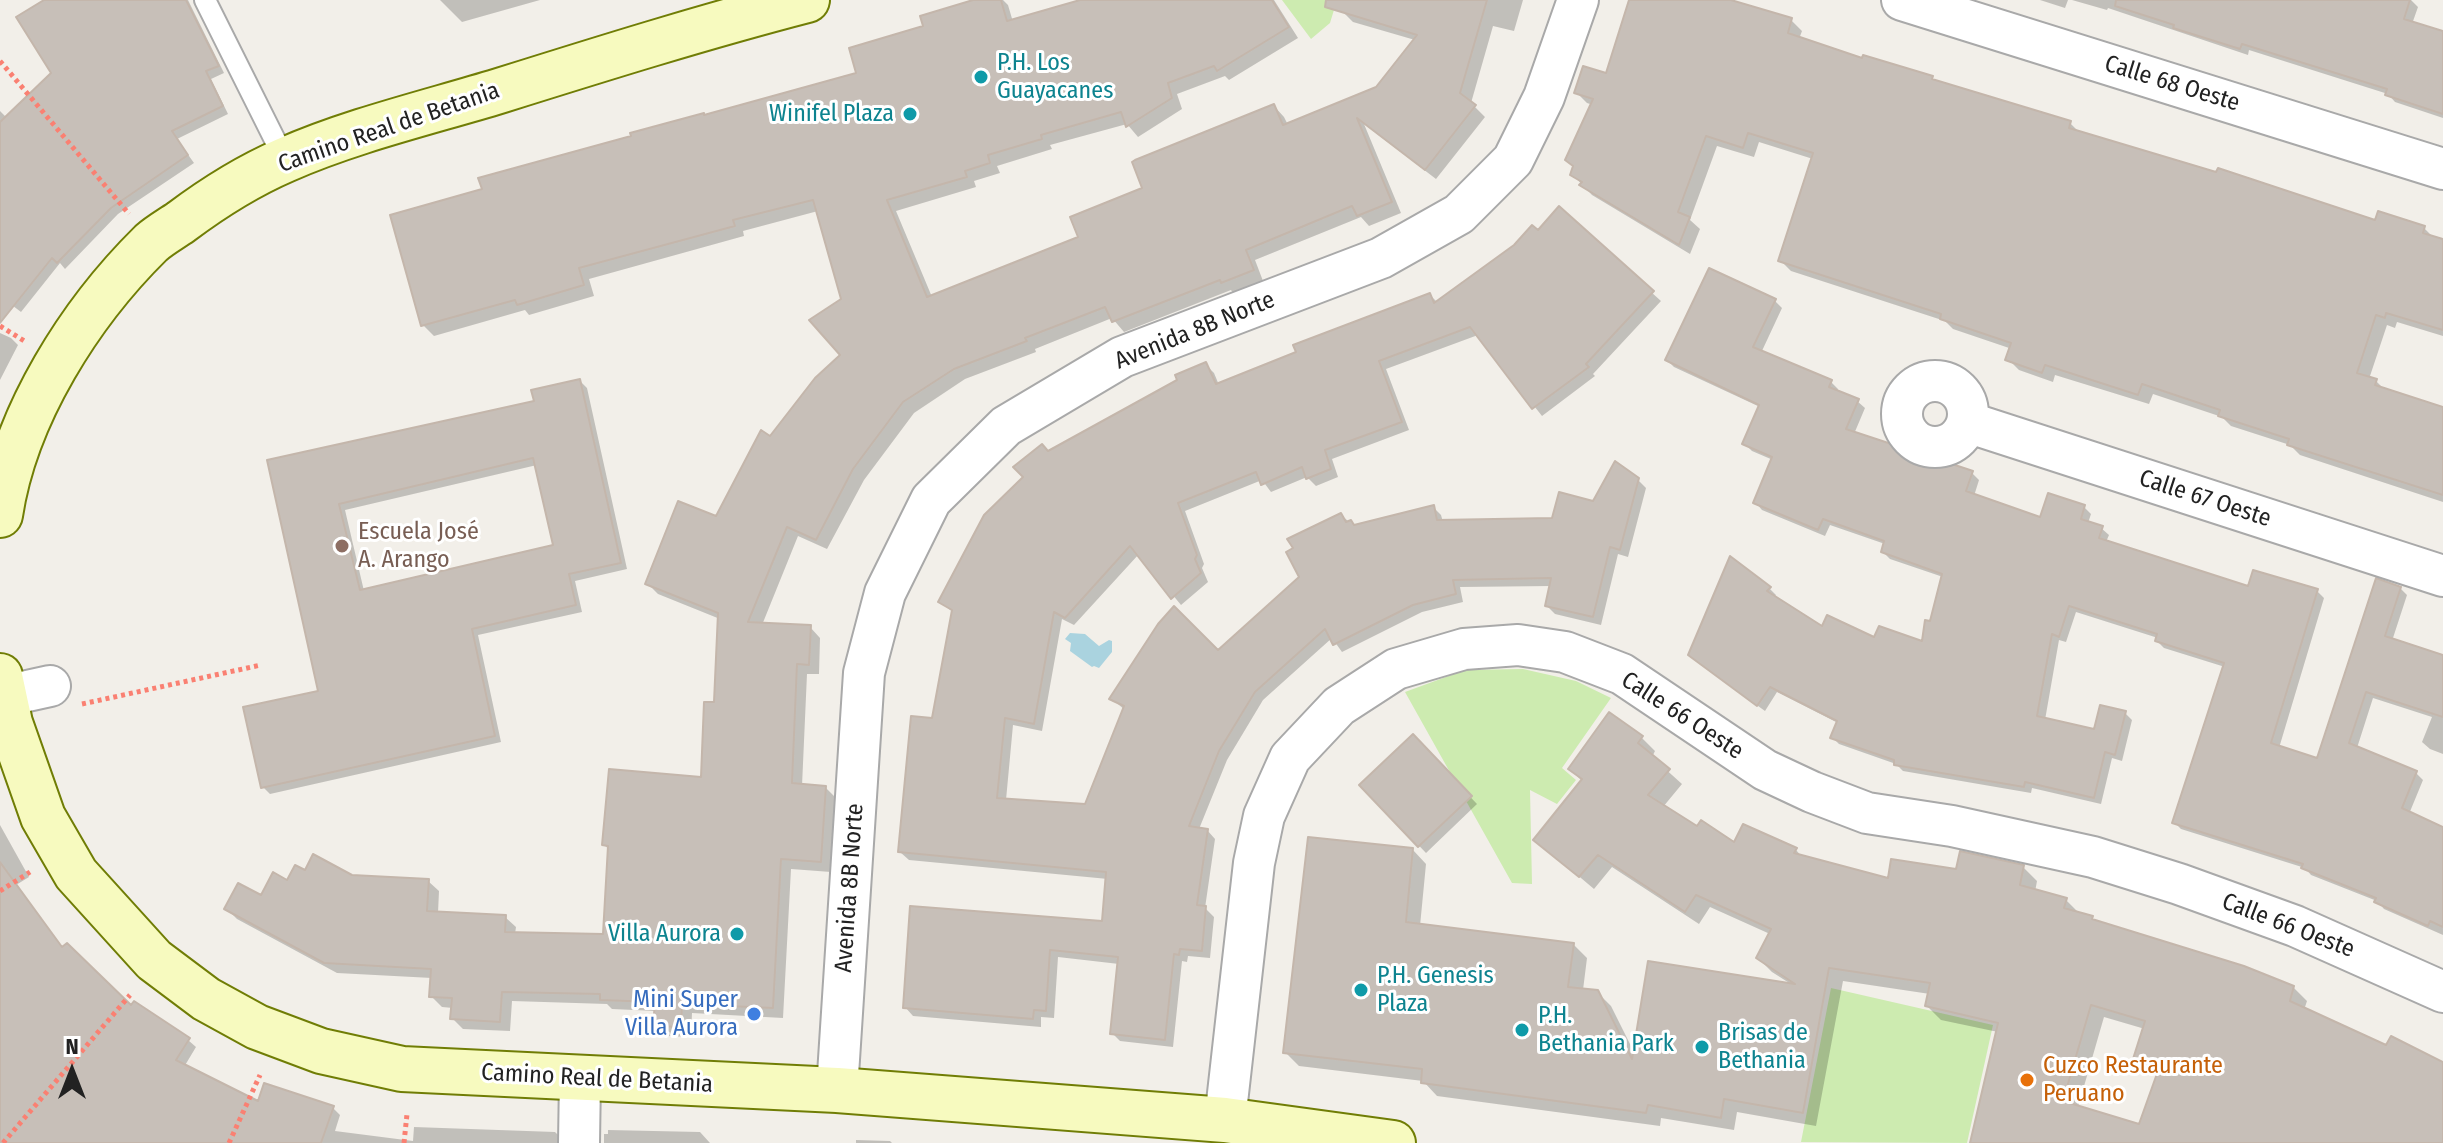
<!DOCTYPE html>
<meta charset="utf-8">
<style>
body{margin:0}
#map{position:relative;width:2443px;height:1143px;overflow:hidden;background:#f2efe9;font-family:"Fira Sans Condensed",sans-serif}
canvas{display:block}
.north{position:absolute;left:32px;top:1031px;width:80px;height:80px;-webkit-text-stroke:6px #fff;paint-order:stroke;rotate:0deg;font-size:22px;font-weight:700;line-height:32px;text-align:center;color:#222}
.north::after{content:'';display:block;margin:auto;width:28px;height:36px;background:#222;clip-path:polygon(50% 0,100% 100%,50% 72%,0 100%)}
</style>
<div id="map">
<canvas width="2443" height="1143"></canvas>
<div class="north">N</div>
</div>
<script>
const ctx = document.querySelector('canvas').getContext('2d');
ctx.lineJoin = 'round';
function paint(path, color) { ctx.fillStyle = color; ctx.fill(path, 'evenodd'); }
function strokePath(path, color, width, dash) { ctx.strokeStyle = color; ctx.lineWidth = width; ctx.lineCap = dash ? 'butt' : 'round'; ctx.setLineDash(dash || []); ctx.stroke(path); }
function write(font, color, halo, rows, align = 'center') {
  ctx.font = font + ' "Fira Sans Condensed",sans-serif'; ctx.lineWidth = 6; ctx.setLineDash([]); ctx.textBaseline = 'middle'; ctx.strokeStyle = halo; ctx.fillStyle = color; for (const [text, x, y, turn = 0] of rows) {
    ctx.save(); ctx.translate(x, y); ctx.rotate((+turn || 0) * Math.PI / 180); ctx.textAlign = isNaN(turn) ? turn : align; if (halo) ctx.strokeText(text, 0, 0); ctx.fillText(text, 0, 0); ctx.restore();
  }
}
paint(new Path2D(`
 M1282,0H1337L1330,23L1311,39Z
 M1523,669L1576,681L1611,698L1562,768L1576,780L1557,804L1530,790L1532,884L1512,883L1405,692L1465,670Z
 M1831,988L1993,1025L1967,1143L1801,1142Z`), '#cdebb0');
paint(new Path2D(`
 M1070,633L1085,634L1099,646L1109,640L1112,641V652L1099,668L1094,666L1092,667L1070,651L1071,643L1065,639Z`), '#aad3df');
paint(new Path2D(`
 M47,0H188L224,73L211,79L228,114L177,139L194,163L118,214L65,269L60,263L21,312L0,296V111L7,118L53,74Z
 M440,0H540L462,22Z
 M980,0H1003L1008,5L1013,22L1093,0H1274L1298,38L1229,80L1225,76L1177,94L1182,109L1138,137L1127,124L1050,145L1052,149L997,166L1000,173L974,181L976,187L896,211L932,297L1080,238L1145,189L1274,106L1284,117L1288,125L1377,89L1415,40L1353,22L1342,11L1346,0H1523L1514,31L1493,26L1471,103L1485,117L1436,179L1364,124L1401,213L1369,226L1361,217L1255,260L1263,281L1233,293L1231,290L1124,332L1112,318L1035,349L1036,352L965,379L914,413L864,480L827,549L798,536L762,625L810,627L820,638L819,674H807L802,786L825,787L836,798L831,872L791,869L783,1018L692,1013L691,1037L666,1036L655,1026L656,1011L612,1009L607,1004L512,1001L510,1031L463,1029L452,1018L453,1008L442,1007L431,996L432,978L337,973L237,919L226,908L262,898L305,873L428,881L439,891L438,913L505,917L516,927L515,934L605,936L610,850L604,845L703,779L715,704L720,619L658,594L647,583L717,518L770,438L843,355L844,300L818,211L743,231L744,236L589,279L594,296L529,315L525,310L434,336L423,325L484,191L705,117L859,74L925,27Z
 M1631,0H1730L1791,20L1802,31L1799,39L1863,60L1932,78L1936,83L2070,123L2080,133L2377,222L2424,228L2435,239L2443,241V336L2397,322L2395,328L2387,325L2369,379L2376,381L2386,391L2443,409V502L2300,455L2290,445L2231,426L2222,417L2153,394L2149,404L2055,375L2053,382L2019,370L2008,359L2012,349L1953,329L1945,321L1791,271L1780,260L1813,159L1759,142L1754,157L1717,146L1690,220L1700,229L1690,254L1592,195L1572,174L1593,105L1587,103L1576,92L1607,76Z
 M2040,0H2068L2065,8Z
 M2072,0H2411L2418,7L2412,24L2443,33V118L2395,102L2388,94L2249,50L2248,55L2108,8L2107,10Z
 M1559,209L1661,301L1593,374L1595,376L1542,416L1478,335L1386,369L1409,430L1332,459L1338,477L1316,486L1307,477L1271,492L1262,480L1185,511L1204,564L1202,568L1208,582L1181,605L1139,554L1074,625L1062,619L1042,731L1013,725L1006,800L1086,806L1125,710L1112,699L1218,653L1301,578L1341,515L1355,527L1433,507L1441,515L1443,522L1554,520L1594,504L1638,480L1646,488L1628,557L1618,554L1601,625L1555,614L1547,606L1552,586L1460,587L1463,602L1422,612L1342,652L1332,638L1263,700L1227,760L1199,829L1207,830L1215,839L1205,908L1214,917L1210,958L1188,956L1187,962L1182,961L1173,1047L1120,1041L1112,1033L1119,964L1058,957L1054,1018L1041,1017V1027L913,1016L905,1007L1104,923L1108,879L909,860L900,852L934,720L954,613L940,602L1048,453L1206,365L1214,373L1219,385L1430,295L1438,303L1538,233Z
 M1775,301L1782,308L1761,353L1831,382L1838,389L1837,392L1857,401L1865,408L1854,434L1972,473L1979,480L1974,496L2041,520L2084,507L2091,514L2088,523L2101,528L2109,535L2106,542L2250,588L2317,591L2324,598L2279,748L2318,760L2400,588L2407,595L2392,641L2443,657V754L2430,749L2422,742L2432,717L2373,698L2357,748L2416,773L2423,780L2409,814L2443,829V935L2384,909L2377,901L2311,875L2305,868L2181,829L2174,822L2225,667L2164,648L2157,641L2158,638L2076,612L2066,642L2059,640L2045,720L2095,731L2125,713L2132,720L2122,761L2112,758L2101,804L2032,788L2031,793L1903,771L1896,764L1839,744L1832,737L1838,723L1777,692L1765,711L1697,662L1769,588L1776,595L1774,598L1822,629L1875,640L1924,643L1943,577L1890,559L1883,552L1885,544L1830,525L1825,536L1762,510L1755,502L1773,460L1752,451L1745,444L1760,407L1674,367L1667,360Z
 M0,333L11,338L18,345L0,380Z
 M580,381L587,388L627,569L575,581L582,612L478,635L501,742L270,794L263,787L321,692L269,462L536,403ZM537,465L556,547L364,591L345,510Z
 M1413,737L1477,804L1426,853L1361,785Z
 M1642,738L1655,751L1652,757L1682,784L1663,807L1697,829L1735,845L1796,850L1803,858L1890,881L1958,871L2023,867L2037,881L2035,892L2066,900L2080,914L2092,918L2097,923L2293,987L2307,1001L2304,1010L2369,1040L2443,1064V1143H1972L1998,1032L1941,1020L1927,1006L1930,994L1843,981L1816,1126L1737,1112L1734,1130L1661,1118L1660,1126L1437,1096L1423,1081L1299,1066L1285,1052L1413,850L1426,864L1420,926L1573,944L1587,958L1583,990L1597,992L1611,1006L1635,1054L1794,986L1772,972L1758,958L1770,934L1710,907L1699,924L1612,867L1594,889L1536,840L1582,781L1570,769ZM2104,1017L2145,1029L2135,1059L2149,1072L2158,1075L2140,1127L2078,1107Z
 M0,825L29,877L16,885L63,949L131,1008L188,1040L196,1047L184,1067L259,1104L333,1108L340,1115L335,1131L413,1141L414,1127L555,1132L563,1140V1143H0Z
 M608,1130L700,1132L710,1143H604V1134H608Z
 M856,1140L890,1141L892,1143H856Z`), '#0003');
const building = new Path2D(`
 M44,0H186L219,66L206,71L223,106L172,131L188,155L111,208L57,263L52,258L0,323V122L51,73L16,17Z
 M973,0H1001L1007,21L1080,0H1272L1289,27L1217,71L1214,66L1168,83L1172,98L1126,127L1121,112L1041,135L1042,139L988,155L990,163L965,171L967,177L887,200L927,297L1078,237L1070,217L1142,188L1132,162L1135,160L1274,104L1283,125L1376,87L1417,35L1325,7L1326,0H1487L1460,93L1476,105L1425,170L1357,118L1392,202L1357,216L1352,206L1246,250L1254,270L1221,283L1220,280L1112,322L1105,307L1025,338L1027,341L954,369L903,402L853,469L816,540L787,527L748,622L811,625L809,665L797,664L792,783L826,786L821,862L781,859L773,1008L682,1004L681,1027L653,1026L655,1002L600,1000V994L502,992L500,1022L450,1019L452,998L429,997L431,969L324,963L224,909L238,883L261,895L273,872L287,880L295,865L305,870L313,854L352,875L429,879L427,911L506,915L505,932L603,934L608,846L602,845L609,769L701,777L704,702H714L718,613L645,584L678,501L716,516L761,430L770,436L815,378L840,355L809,320L841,299L813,200L733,220L735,226L579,268L584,285L517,305L515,300L421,326L390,215L482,189L478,178L631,136L630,133L704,113V115L856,73L849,48L923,26L920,16Z
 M1629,0H1731L1792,18L1788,33L1862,58L1863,55L1933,76L1932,79L2071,121L2069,128L2216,172L2218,168L2375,220L2378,211L2425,226L2423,233L2443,239V330L2386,313L2385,318L2376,315L2357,373L2377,379L2375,385L2443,407V495L2287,445L2289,439L2218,416L2220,410L2142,384L2138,395L2045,365L2042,373L2005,360L2011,343L1940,319L1941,314L1778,261L1813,153L1748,133L1743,148L1706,136L1678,212L1690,217L1679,245L1579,185L1582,182L1570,175L1573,166L1565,160L1593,99L1574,93L1583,66L1606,73Z
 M2116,0H2410L2404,19L2443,31V114L2385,95L2387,89L2242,44L2240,49L2173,28L2174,25L2115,6Z
 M1559,206L1654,291L1586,364L1589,367L1532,409L1470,327L1379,361L1402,422L1325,450L1331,469L1306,479L1302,467L1261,485L1256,472L1178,503L1197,555L1195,559L1201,573L1171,599L1130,546L1065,618L1054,612L1034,724L1005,718L997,798L1085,804L1124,706L1109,699L1158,624L1174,606L1218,650L1299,577L1286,552L1293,548L1287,539L1341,513L1346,522L1351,520L1354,525L1434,505L1437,520L1552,518L1559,492L1593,501L1615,461L1639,478L1620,550L1610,547L1593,617L1545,606L1551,578L1453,580L1456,594L1413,605L1333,645L1325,629L1255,692L1219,751L1189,826L1208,829L1197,905L1206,906L1202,951L1180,949L1179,955L1174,954L1165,1040L1110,1034L1118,957L1050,950L1046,1011L1034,1010L1033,1019L903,1008L910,906L1102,921L1106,872L898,852L911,716L932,718L952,610L938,602L984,515L1023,477L1013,467L1042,444L1048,451L1177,380L1175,375L1206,362L1216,384L1296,352L1293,345L1430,293L1434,303L1514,245L1532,225L1538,230Z
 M1709,268L1776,299L1753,347L1832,380L1829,387L1859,399L1846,429L1973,471L1966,491L2040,517L2048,493L2085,505L2081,519L2103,526L2099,538L2248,586L2253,570L2318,589L2271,743L2317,758L2376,578L2401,587L2385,636L2443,655V717L2366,692L2349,743L2417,771L2402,808L2443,827V927L2430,921L2428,926L2374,902L2376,898L2301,868L2303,864L2172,823L2224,663L2155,641L2157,634L2069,606L2059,637L2052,634L2037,716L2094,729L2100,705L2126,711L2115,755L2105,752L2094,798L2025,782L2024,787L1894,765V760L1830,738L1837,721L1770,687L1757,706L1688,655L1730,556L1771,587L1767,591L1822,626L1827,615L1874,637L1879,626L1922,641L1925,620L1930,621L1942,574L1881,552L1884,541L1823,519L1818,530L1753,503L1772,457L1742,444L1759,405L1665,360Z
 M580,379L621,563L569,574L576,605L472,629L495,736L261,788L243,707L318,691L267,460L534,401L531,390ZM533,458L553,545L360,590L339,504Z
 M1609,712L1643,736L1638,743L1670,769L1648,795L1697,826L1701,820L1734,842L1743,824L1797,848L1794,853L1888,878L1891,859L1956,869L1960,851L2024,865L2020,885L2067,898L2064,908L2093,916L2092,919L2244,966L2294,986L2290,1001L2386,1045L2391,1036L2443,1062V1143H1970L1998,1023L1925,1006L1930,983L1829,968L1803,1113L1724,1099L1721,1118L1648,1105L1646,1113L1421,1083L1422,1069L1283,1053L1308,837L1413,848L1406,922L1574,943L1568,987L1598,990L1632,1059L1648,961L1795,984L1756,958L1771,929L1696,895L1685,912L1598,855L1579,877L1533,840L1582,779L1568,769ZM2091,1005L2145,1021L2133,1059L2159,1068L2139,1124L2063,1101Z
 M1413,734L1472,796L1418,847L1359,785Z
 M0,862L62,947L67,943L131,1005L134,1001L190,1038L176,1060L258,1101L264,1083L334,1106L321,1143H0Z`);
paint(building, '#c7bfb8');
strokePath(building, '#c4b6ab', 2);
const lane = new Path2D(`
 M205,0L285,160`);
const street = new Path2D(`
 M1902,0L2443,169
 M1902 414a33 33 0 1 1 66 0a33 33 0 1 1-66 0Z
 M1967,422L2443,576
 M0,697L50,686
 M837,1090L864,673L885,593L931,500L1006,426L1122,357L1381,258L1459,214L1513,160L1544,97L1578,0
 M1225,1120L1254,863L1264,816L1290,758L1339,706L1396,669L1464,649L1518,645L1565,652L1622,674L1765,770L1812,792L1867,813L1952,826L2093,857L2179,884L2295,926L2443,992
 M579,1143L580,1078`);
const secondary = new Path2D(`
 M0,515C15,415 80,313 151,243C160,235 171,229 181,222C213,198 248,176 285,160C350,131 430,112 499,91C601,59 703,27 807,0
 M0,676L10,723L43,817L76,874L154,960L206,999L257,1027L321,1051L402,1069L837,1090L1225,1120L1393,1143`);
strokePath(lane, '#a9a9a9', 24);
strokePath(street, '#a9a9a9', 44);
strokePath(secondary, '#707d05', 48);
strokePath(new Path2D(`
 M0,61L129,214
 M0,326L26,342
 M82,704L261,665
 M0,891L30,872
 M3,1143L130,995
 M229,1143L260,1075
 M404,1143L407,1114`), '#fa8072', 5, [4, 4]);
strokePath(lane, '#fff', 20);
strokePath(street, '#fff', 40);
strokePath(secondary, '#f7fabf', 44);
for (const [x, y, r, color] of [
 [981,77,8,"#0f9aa8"],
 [910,114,8,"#0f9aa8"],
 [342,546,8,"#8d6e63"],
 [737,934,8,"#0f9aa8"],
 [1361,990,8,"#0f9aa8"],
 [754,1014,8,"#3f7fe0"],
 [1522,1030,8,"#0f9aa8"],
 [1702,1047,8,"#0f9aa8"],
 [2027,1080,8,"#e8710a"]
]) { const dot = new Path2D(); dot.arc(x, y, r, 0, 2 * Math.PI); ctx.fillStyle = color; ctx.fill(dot); strokePath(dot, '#fff', 3); }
write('24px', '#0d838f', '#fff', [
 ["P.H. Los",997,63],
 ["Guayacanes",997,91],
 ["Winifel Plaza",894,114,"right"],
 ["Villa Aurora",721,934,"right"],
 ["P.H. Genesis",1377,976],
 ["Plaza",1377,1004],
 ["P.H.",1538,1016],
 ["Bethania Park",1538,1044],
 ["Brisas de",1718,1033],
 ["Bethania",1718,1061]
], 'left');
write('24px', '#222', '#fff', [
 ["Calle 68 Oeste",2172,84,17],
 ["Camino Real de Betania",389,128,-19],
 ["Avenida 8B Norte",1195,331,-22],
 ["Calle 67 Oeste",2205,499,18],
 ["Calle 66 Oeste",1682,716,33],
 ["Avenida 8B Norte",850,888,-86],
 ["Calle 66 Oeste",2288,926,21],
 ["Camino Real de Betania",597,1079,3]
]);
write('24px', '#785e54', '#fff', [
 ["Escuela José",358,532],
 ["A. Arango",358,560]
], 'left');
write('24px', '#366cbe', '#fff', [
 ["Mini Super",738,1000],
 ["Villa Aurora",738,1028]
], 'right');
write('24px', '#c56008', '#fff', [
 ["Cuzco Restaurante",2043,1066],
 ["Peruano",2043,1094]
], 'left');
</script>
